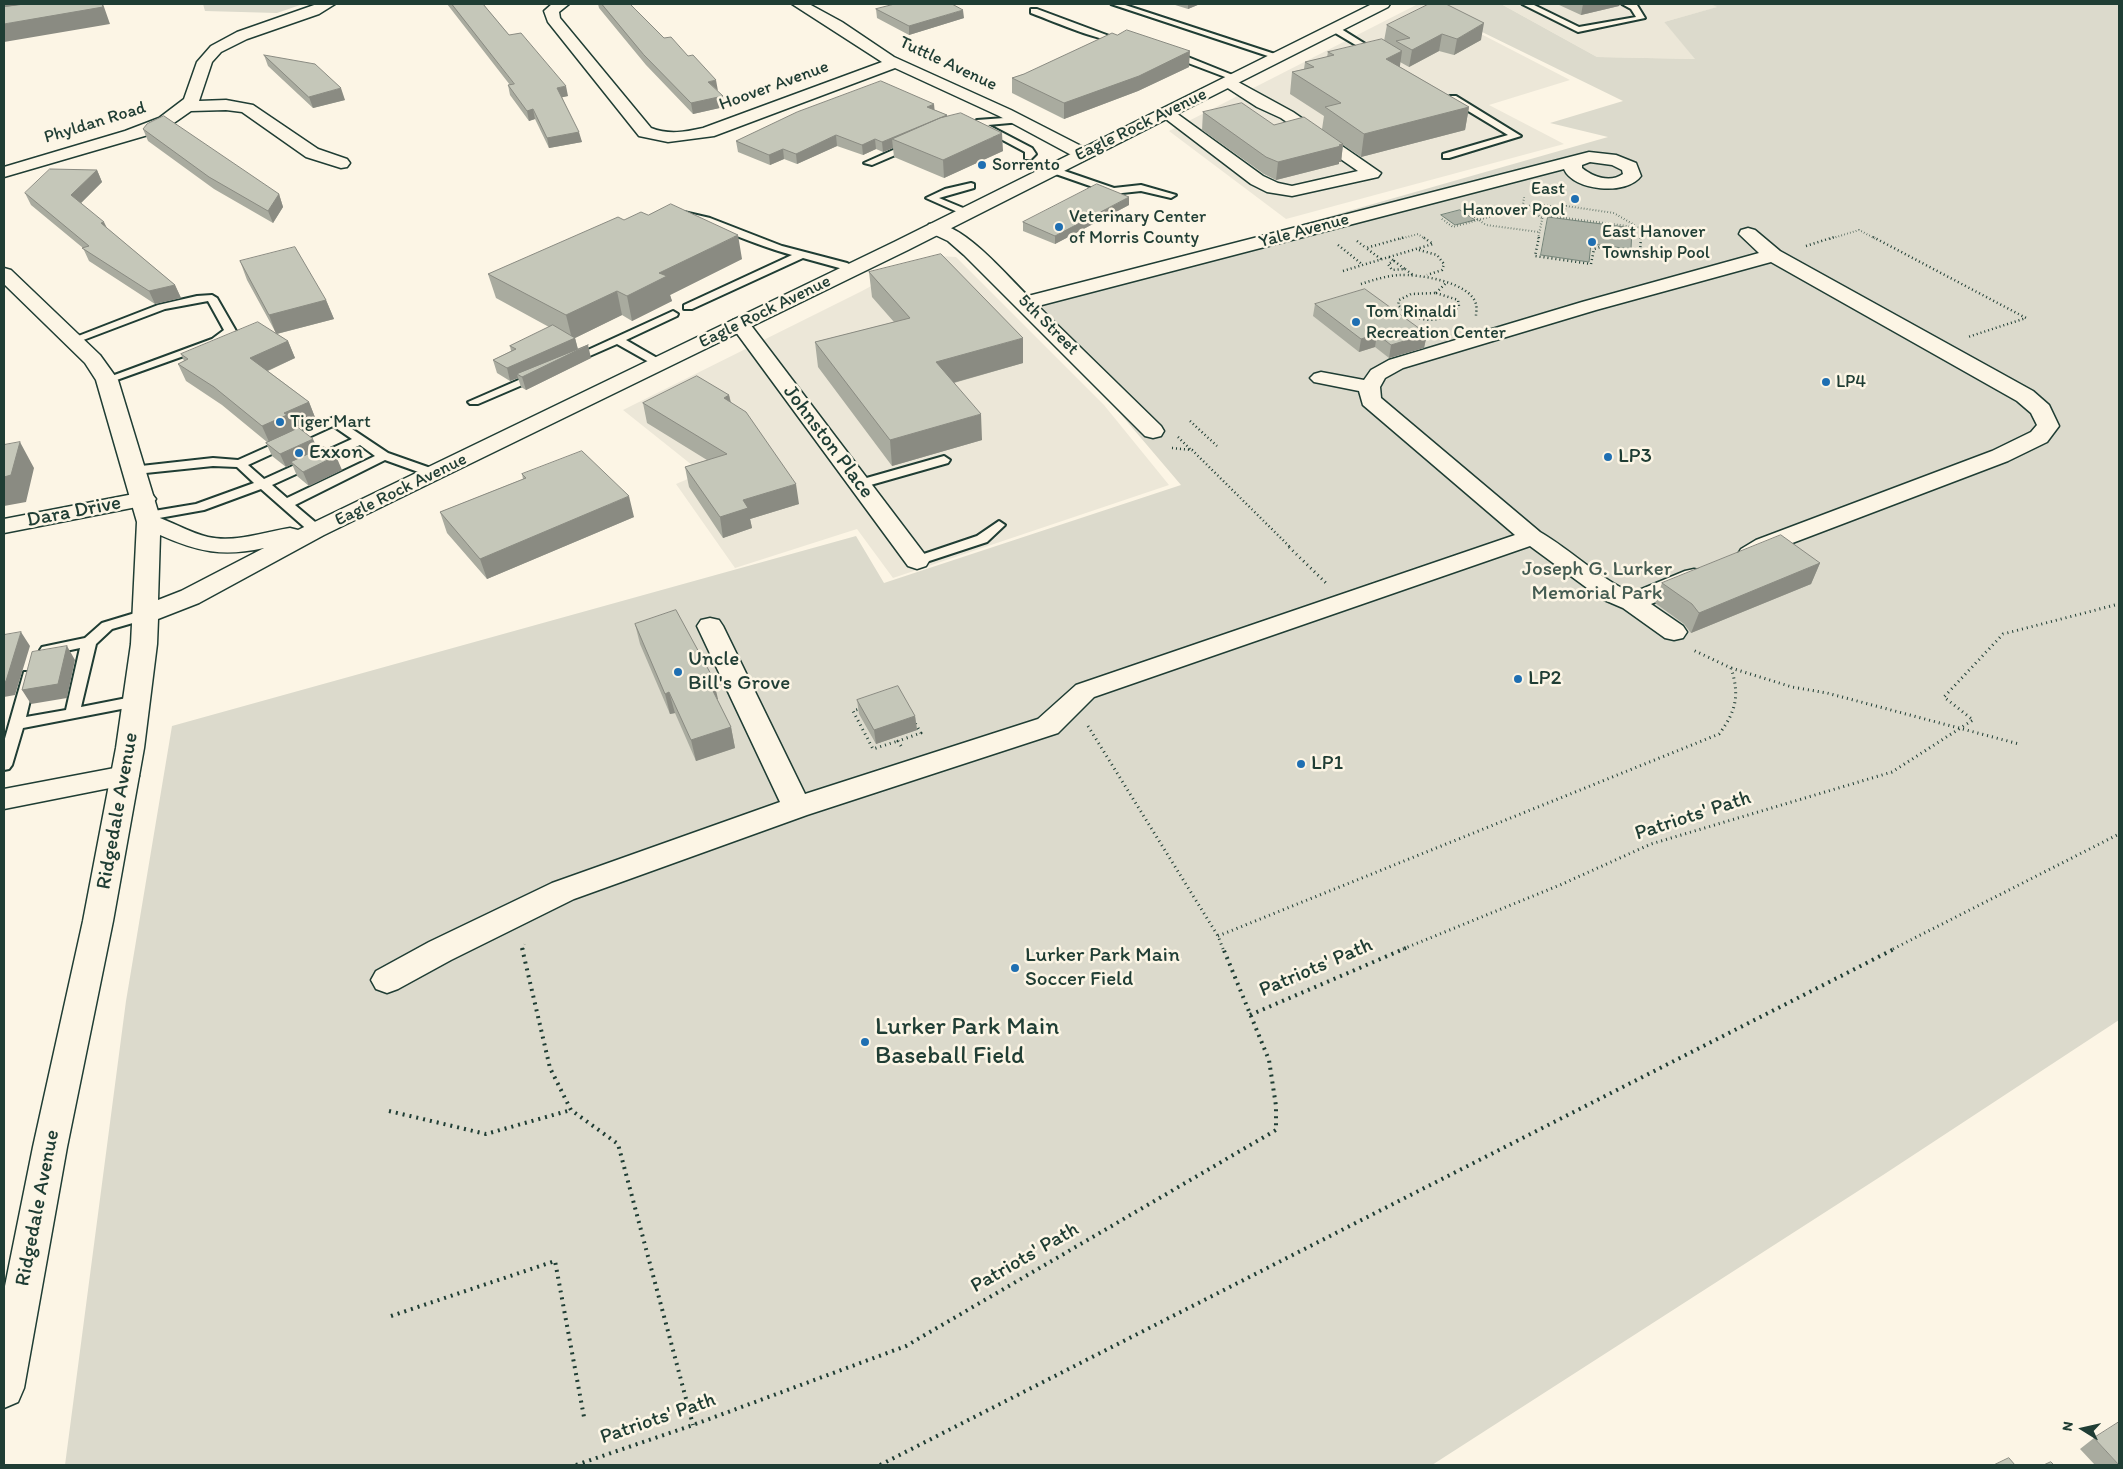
<!DOCTYPE html>
<style>
body{margin:0}
#map{position:relative;width:2123px;height:1469px;overflow:hidden;background:#fcf5e5;font-family:Itim,sans-serif}
canvas{display:block}
.frame{position:absolute;inset:0;border:5px solid #1f3d34;pointer-events:none}
.north{position:absolute;left:2058px;top:1404px;width:50px;height:50px;-webkit-text-stroke:4px #fcf5e5;paint-order:stroke;rotate:280deg;font-size:14px;font-weight:700;line-height:20px;text-align:center;color:#1f3d34}
.north::after{content:'';display:block;margin:auto;width:18px;height:22px;background:#1f3d34;clip-path:polygon(50% 0,100% 100%,50% 72%,0 100%)}
</style>
<div id="map">
<canvas width="2123" height="1469"></canvas>
<div class="frame"></div>
<div class="north">N</div>
</div>
<script>
const ctx = document.querySelector('canvas').getContext('2d');
ctx.lineJoin = 'round';
function paint(path, color) { ctx.fillStyle = color; ctx.fill(path, 'evenodd'); }
function strokePath(path, color, width, dash) { ctx.strokeStyle = color; ctx.lineWidth = width; ctx.lineCap = dash ? 'butt' : 'round'; ctx.setLineDash(dash || []); ctx.stroke(path); }
function write(font, color, halo, rows, align = 'center') {
  ctx.font = font + ' Itim,sans-serif'; ctx.lineWidth = 5; ctx.setLineDash([]); ctx.textBaseline = 'middle'; ctx.strokeStyle = halo; ctx.fillStyle = color; for (const [text, x, y, turn = 0] of rows) {
    ctx.save(); ctx.translate(x, y); ctx.rotate((+turn || 0) * Math.PI / 180); ctx.textAlign = isNaN(turn) ? turn : align; if (halo) ctx.strokeText(text, 0, 0); ctx.fillText(text, 0, 0); ctx.restore();
  }
}
paint(new Path2D(`
 M1418,4H1423L1570,80L1489,105L1564,144L1286,219L1169,131Z
 M1501,4H1710L1718,7L1664,22L1696,59L1597,57Z
 M938,256L956,257L1104,405L1169,485L893,578L857,529L735,568L676,484L702,473L623,410L862,291L923,258Z`), '#ece7d8');
paint(new Path2D(`
 M203,4H303L277,13L205,11Z
 M1436,4H1501L1597,57L1695,59L1664,22L1717,7L1710,4H2119V1020L1883,1175L1432,1465H65L126,1001L172,726L856,536L884,583L1181,485L1026,303L1608,137L1550,123L1623,101L1431,7Z`), '#dcdacc');
const water = new Path2D(`
 M1460,210L1475,220L1455,225L1441,215Z
 M1548,217L1632,228L1631,249L1591,244L1589,262L1541,255Z`);
paint(water, '#aeb3a7');
strokePath(water, '#758479', 1);
const lane = new Path2D(`
 M1111,4H1122L1284,57L1277,59Z
 M1522,4H1532L1579,27L1636,17L1631,9L1622,4L1637,5L1645,18L1578,32Z
 M1031,9H1037L1112,37L1128,40C1115,49 1048,19 1031,13Z
 M1332,27H1338L1383,55L1376,57L1332,31Z
 M1167,51H1173L1240,78L1233,80L1167,55Z
 M1450,96H1456L1521,136L1449,158H1443V154L1508,135L1450,100Z
 M1018,117L1022,120L1021,122L988,125L1032,148L1036,154L1031,159H1025V152L982,129V125L972,123L977,120Z
 M911,142L916,145L914,147L872,165L864,163Z
 M1053,167L1114,188L1141,185L1176,195L1171,198L1141,191L1113,194L1050,172V168Z
 M971,183L974,184V188L939,198L968,210V214H962L926,198L945,189Z
 M684,212L710,218L782,246L847,263L859,269L854,272L803,258L692,309H684V305L792,255C753,245 719,226 680,217L679,215Z
 M212,295L217,298L236,331L234,333L220,343L111,382L107,383L101,380L212,339L224,330L208,301L165,309L78,342H70L68,340L158,305L197,296Z
 M673,311L678,314L677,316L626,340L664,362V366H656L617,344L576,362L572,363L566,360Z
 M537,372L543,375L541,377L478,404H470L468,402Z
 M334,417L388,453L439,471L441,474L435,478L385,460L295,505L321,527L322,530L316,534L311,533L261,489L204,510L148,520L142,516L148,512L196,504L254,483L237,467L213,466L136,474L130,470L132,467L213,458L238,460ZM333,426L352,439L264,479L248,465ZM360,445L375,456L287,498L272,485Z
 M944,456L950,460L948,463L860,488L854,484L856,481Z
 M999,521L1005,525L987,542L917,565L910,561L912,558L977,536Z
 M145,610L152,615L150,618L112,629L96,644L81,707L137,696L142,697L144,701L142,705L23,728L12,765L9,769L4,770V742L24,672H34L36,675L26,717L66,710L80,648L47,655L42,653L40,650L42,647L85,638L102,623Z`);
const street = new Path2D(`
 M317,4H335L319,14L247,39L221,52L212,62L199,101L226,100L253,105L318,149L347,159L350,163L347,167L341,168L306,157L242,112L226,110L191,111L171,125L148,135L4,177V167L125,131L159,118L184,99L197,62L211,46L237,32Z
 M552,4H569L559,12L560,18L651,128C668,135 686,132 703,128L882,62L792,4H809L842,22L894,57L1011,110L1089,150L1092,154L1089,158H1077L999,116L895,68L714,136L668,142L639,136L548,22L544,11Z
 M1229,77L1293,112L1381,173L1378,177L1292,196L1267,192L1251,184L1158,113L1166,108L1172,110L1263,176L1278,183L1292,186L1358,171L1281,118L1257,107L1223,85L1221,82Z
 M1589,152L1616,155L1636,163L1641,176C1627,196 1573,191 1564,169L1038,306L1161,426L1164,431L1161,436L1153,438L1145,436L964,255L948,241L929,232L927,228L929,224C959,217 1008,277 1028,296ZM1590,162L1612,165L1622,170L1623,174C1610,183 1593,177 1582,168V165Z
 M1748,228L1755,230L1780,251L2033,391L2049,405L2059,426L2047,442L2008,461L1774,550L1750,562L1741,559L1738,554L1741,549L1756,540L1992,451L2031,432L2037,425L2031,413L2017,401L1771,262L1596,310L1403,368L1385,378L1380,387L1381,398L1540,532C1571,550 1600,579 1632,593L1685,571L1694,569L1703,571L1706,577L1703,583L1651,604L1683,626L1687,632L1683,638L1674,640L1665,638L1623,608L1602,599L1530,546L1094,697L1058,733L807,815L574,899L451,960L398,989L387,993L376,989L371,980L376,971L429,942L552,883L780,802L697,626L701,620L710,618L719,620L723,626L805,794L1038,719L1076,685L1515,535L1363,405L1359,391L1314,382L1310,378L1314,374L1321,372L1364,380L1371,370L1389,360L1582,302L1759,253L1739,234L1741,230Z
 M740,318L747,320L926,556L929,561L926,566L917,569L908,566L730,324L733,320Z
 M144,492L152,494L156,499L152,504L4,533V519Z
 M125,766L135,769L139,776L135,783L4,809V789Z`);
const secondary = new Path2D(`
 M1372,4H1390L1388,7L908,250L324,535L199,603L158,619L157,644L144,748L113,921L67,1147L24,1388L18,1402L4,1408V1291L33,1147L83,921L116,748L131,644L137,522L96,380L85,363L4,284V268L11,270L100,355L118,380L160,518C176,524 191,533 208,537C235,543 264,532 290,528L298,530L894,242ZM160,535C198,552 223,557 264,548L181,591L158,600Z`);
strokePath(lane, '#1f3d34', 4);
strokePath(street, '#1f3d34', 3);
strokePath(secondary, '#1f3d34', 3);
strokePath(new Path2D(`
 M1524,197L1523,205L1542,218
 M1566,206L1614,213L1636,226
 M1467,212L1486,225L1539,232
 M1564,218L1566,204
 M1442,219L1453,227L1536,204L1565,208
 M1400,239L1418,234L1425,239
 M1538,239L1543,215L1642,228L1641,239
 M1830,239L1859,230L1876,239`), '#1f3d34', 2, [0.5, 2.5]);
strokePath(new Path2D(`
 M1539,237L1535,256L1591,264L1594,249L1600,247L1640,253L1641,237
 M1873,237L2026,318L1968,337
 M1357,241L1366,248
 M1338,245L1363,265
 M1806,246L1834,237
 M1419,250L1437,255L1444,264L1442,270L1427,275
 M1389,257L1433,244L1423,237
 M1381,259L1366,248L1405,237
 M1394,261L1405,269L1392,270L1388,264Z
 M1405,269L1413,275
 M1343,271L1389,257L1394,261
 M1361,284C1373,280 1386,276 1399,275C1419,274 1470,282 1476,304C1477,308 1476,313 1476,316
 M1436,293L1458,300L1459,306C1443,326 1414,323 1398,305L1399,300L1411,294Z
 M1436,293L1447,282
 M1190,421L1217,446
 M1178,437L1191,450
 M1172,448L1192,450L1291,548`), '#1f3d34', 2.5, [1, 3]);
strokePath(new Path2D(`
 M1289,547L1326,583
 M1731,668L1792,687L1827,693L2019,744
 M862,708L853,711L873,749L898,741
 M1088,726L1218,936L1223,949
 M901,746L898,741L921,733L915,723
 M1218,936L1719,734C1736,712 1740,695 1731,668L1693,650
 M523,949L524,944
 M1403,949L1560,885L1651,844L1892,772L1973,720L1944,697L2003,634L2119,604
 M1893,949L2119,834`), '#1f3d34', 3, [1, 4]);
strokePath(new Path2D(`
 M522,948L550,1068L571,1110L618,1144L693,1425
 M1250,1015L1406,948
 M389,1111L486,1134L571,1110
 M391,1316L555,1261L584,1417
 M576,1465L693,1425L906,1346L1276,1130V1106L1269,1060L1223,948
 M880,1465L1896,948`), '#1f3d34', 4, [2, 5]);
paint(lane, '#fcf5e5');
paint(street, '#fcf5e5');
paint(secondary, '#fcf5e5');
paint(new Path2D(`
 M447,4H483L509,35L568,96L562,97L582,142L549,148L535,119L529,121L510,95L508,85H510Z
 M598,4H630L664,38L724,107L693,114L646,65L599,8Z
 M1172,4H1200L1188,9Z
 M1557,4H1620L1619,6L1581,15Z
 M876,9L964,18L909,35L877,18Z
 M1387,25L1481,40L1454,55L1439,51L1409,67L1400,62V67L1469,107L1465,130L1361,157L1343,145L1341,162H1339V164L1276,180L1264,174L1202,130L1203,112L1274,125L1322,129L1324,116L1290,94L1292,72L1304,69L1305,62L1327,57L1328,52L1384,41Z
 M264,55L345,100L313,108L268,66Z
 M1189,67L1138,91L1064,119L1012,93V78L1024,74Z
 M935,110L947,115V116L1003,151L944,178L894,157L893,148L883,152L876,149L863,155L837,146L797,164L784,159L770,165L738,152L736,141Z
 M143,129L279,194L283,207L273,223L214,189L148,141Z
 M97,170L102,182L81,203L108,229L175,285L181,298L155,304L89,261L83,248L31,205L25,193Z
 M1129,205L1055,244L1023,231V222Z
 M624,220L742,259L670,295L672,301L632,321L622,315L575,338L578,349L591,358L526,390L521,387L518,378L510,381L497,373L493,360L511,351L510,346L549,327L496,298L488,274Z
 M240,261L326,300L334,319L277,334L288,341L295,358L268,371L309,402L316,420L293,430L342,470L309,486L297,476L292,464L286,467L272,456L266,443L267,442L222,405L186,381L178,364L184,361L181,354L276,333L247,280Z
 M869,272L1023,363L954,383L982,440L892,466L818,367L815,342L894,322L872,297Z
 M1315,304L1427,334L1424,348L1389,358L1375,347L1359,352L1313,316Z
 M729,395L731,402L799,504L750,519L752,528L723,538L689,487L685,467L707,460L647,423L643,403Z
 M522,474L634,517L487,579L447,533L440,512L523,479Z
 M1820,563L1811,584L1691,633L1684,624L1655,603L1662,583Z
 M635,624L718,699H717L731,727L735,748L696,761L675,713L670,714L640,644Z
 M857,700L915,716L917,730L876,744L859,714Z
 M2094,1438L2119,1465H2095L2080,1449Z`), '#a9ab9f');
paint(new Path2D(`
 M4,4H58L4,13Z
 M102,4H103L110,24L4,42V24Z
 M1188,4H1200L1188,9Z
 M1583,4H1620L1619,6L1581,15Z
 M963,10L964,18L909,35V26Z
 M1484,23L1481,40L1454,55L1457,39Z
 M1442,34L1439,51L1409,67L1412,50Z
 M1190,51L1189,67L1138,91L1064,119V103Z
 M1402,51L1399,73L1386,59Z
 M716,80L718,91L708,82Z
 M566,86L568,96L559,98L557,88Z
 M341,88L345,100L313,108L309,97Z
 M723,96L724,107L693,114L691,103Z
 M934,104L935,114L927,107Z
 M1469,107L1465,130L1361,157L1364,134Z
 M533,109L535,119L529,121L527,111Z
 M947,115V125L892,139L893,148L883,152L882,142Z
 M579,132L582,142L549,148L547,138Z
 M1002,133L1003,151L944,178L943,160Z
 M836,135L837,146L797,164L796,154Z
 M875,139L876,149L863,155L862,145Z
 M1343,144L1341,162H1339V164L1276,180L1278,162Z
 M783,149L784,159L770,165L769,155Z
 M97,170L102,182L77,207L71,195Z
 M279,194L283,207L273,223L268,211Z
 M1129,197V205L1055,244V236Z
 M104,222L110,234L101,223Z
 M738,235L742,259L670,295L672,301L632,321L627,296L659,273Z
 M175,285L181,298L155,304L149,291Z
 M617,291L622,315L575,338L578,350L588,345L591,358L526,390L522,377L517,374L518,378L510,381L507,368L572,339L566,315Z
 M326,300L334,319L276,334L269,315Z
 M1377,334L1375,347L1359,352L1361,339Z
 M1427,334L1424,348L1389,358L1391,345Z
 M1023,338V363L938,387L936,362Z
 M288,341L295,358L258,375L250,358Z
 M729,395L733,415L724,398Z
 M309,402L316,420L293,430L270,444L262,426L284,413Z
 M981,414L982,440L892,466L890,440Z
 M313,439L319,452L291,462L292,464L286,467L280,454Z
 M20,442L34,468L26,502L4,506V477Z
 M336,456L342,470L309,486L303,472Z
 M796,484L799,504L750,519L752,528L723,538L720,517L743,500Z
 M629,496L634,517L487,579L480,559Z
 M1820,563L1811,584L1691,633L1699,613Z
 M21,632L30,646L15,695L4,697V682Z
 M67,646L75,660L67,698L31,704L22,690Z
 M713,678L718,699L712,701L708,681Z
 M669,692L675,713L670,714L665,694Z
 M915,716L917,730L876,744L874,730Z
 M731,727L735,748L696,761L691,740Z`), '#8a8b82');
const building = new Path2D(`
 M25,4H102L103,7L4,24V7Z
 M452,4H483L509,35L521,33L566,86L557,88L579,132L547,138L533,109L527,111L508,85L514,84Z
 M602,4H630L664,38L671,37L688,56L693,55L716,80L708,82L723,96L691,103L644,55Z
 M895,4H952L963,10L909,26L876,9Z
 M1429,4H1446L1484,23L1457,39L1442,34L1412,50L1396,41L1410,38L1387,25Z
 M1127,30L1190,51L1139,76L1064,103L1012,78L1024,74L1112,33L1117,35Z
 M1382,39L1402,51L1386,59L1469,107L1364,134L1325,107L1341,103L1292,72L1314,67L1305,62L1334,55L1328,52Z
 M264,55L315,64L341,88L309,97Z
 M881,81L934,104L927,107L947,115L882,142L875,139L862,145L836,135L796,154L783,149L769,155L736,141L797,112Z
 M1242,103L1274,125L1304,117L1343,144L1339,145L1341,146L1278,162L1266,157L1203,112Z
 M961,113L1002,133L943,160L892,139L940,118Z
 M164,116L279,194L268,211L209,177L143,129L147,124Z
 M50,169L97,170L71,195L104,222L101,223L175,285L149,291L82,248L89,246L25,193Z
 M1097,184L1129,197L1055,236L1023,222Z
 M671,204L738,235L659,273L667,276L627,296L617,291L566,315L488,274L618,217L624,220L641,212L648,215Z
 M295,247L326,300L269,315L240,261Z
 M941,254L1023,338L936,362L981,414L890,440L815,342L910,318L869,272Z
 M1365,289L1427,334L1391,345L1377,334L1361,339L1315,304Z
 M258,322L288,341L250,358L309,402L284,413L287,415L262,426L214,387L178,364L188,359L181,354Z
 M553,325L575,338L507,368L493,360L516,349L510,346Z
 M588,345L522,377L517,374Z
 M697,376L729,395L724,398L746,412L796,484L743,500L748,508L720,517L685,467L727,454L643,403Z
 M299,428L313,439L280,454L266,443Z
 M20,442L11,475L4,477V445Z
 M324,447L336,456L303,472L291,462Z
 M582,451L629,496L480,559L440,512L526,478L522,474Z
 M1781,535L1820,563L1699,613L1692,604L1662,583Z
 M676,610L713,678L708,681L731,727L691,740L669,692L665,694L635,624Z
 M21,632L6,681L4,682V635Z
 M67,646L58,684L22,690L32,652Z
 M898,686L915,716L874,730L857,700Z
 M2119,1422V1465L2094,1438Z
 M2009,1458L2015,1465H1994Z
 M2051,1462L2054,1465H2044Z`);
paint(building, '#c5c7b9');
strokePath(building, '#8a8b82', 1);
for (const [x, y, r, color] of [
 [982,165,5,"#1f6fb2"],
 [1575,199,5,"#1f6fb2"],
 [1059,227,5,"#1f6fb2"],
 [1592,242,5,"#1f6fb2"],
 [1356,322,5,"#1f6fb2"],
 [1826,382,5,"#1f6fb2"],
 [280,422,5,"#1f6fb2"],
 [299,453,5,"#1f6fb2"],
 [1608,457,5,"#1f6fb2"],
 [678,672,5,"#1f6fb2"],
 [1518,679,5,"#1f6fb2"],
 [1301,764,5,"#1f6fb2"],
 [1015,968,5,"#1f6fb2"],
 [865,1042,5,"#1f6fb2"]
]) { const dot = new Path2D(); dot.arc(x, y, r, 0, 2 * Math.PI); ctx.fillStyle = color; ctx.fill(dot); strokePath(dot, '#fcf5e5', 2); }
write('18px', '#1f3d34', '#fcf5e5', [
 ["Tuttle Avenue",948,64,25],
 ["Hoover Avenue",774,86,-20],
 ["Phyldan Road",95,123,-17],
 ["Eagle Rock Avenue",1141,125,-26],
 ["Yale Avenue",1304,231,-15],
 ["Eagle Rock Avenue",765,312,-26],
 ["5th Street",1048,325,45],
 ["Eagle Rock Avenue",401,490,-26]
]);
write('18px', '#1f3d34', '#fcf5e5', [
 ["Sorrento",992,165],
 ["East",1565,189,"right"],
 ["Hanover Pool",1565,210,"right"],
 ["Veterinary Center",1069,217],
 ["of Morris County",1069,238],
 ["East Hanover",1602,232],
 ["Township Pool",1602,253],
 ["Tom Rinaldi",1366,312],
 ["Recreation Center",1366,333],
 ["LP4",1836,382],
 ["Tiger Mart",290,422]
], 'left');
write('21px', '#1f3d34', '#fcf5e5', [
 ["Johnston Place",828,442,53],
 ["Dara Drive",74,512,-11],
 ["Ridgedale Avenue",118,811,-80],
 ["Patriots' Path",1693,816,-18],
 ["Patriots' Path",1316,968,-23],
 ["Ridgedale Avenue",38,1208,-79],
 ["Patriots' Path",1025,1258,-30],
 ["Patriots' Path",658,1419,-19]
]);
write('21px', '#1f3d34', '#fcf5e5', [
 ["Exxon",309,453],
 ["LP3",1618,457],
 ["Uncle",688,660],
 ["Bill's Grove",688,684],
 ["LP2",1528,679],
 ["LP1",1311,764],
 ["Lurker Park Main",1025,956],
 ["Soccer Field",1025,980]
], 'left');
write('21px', '#455c52', '#fcf5e5', [
 ["Joseph G. Lurker",1597,570],
 ["Memorial Park",1597,594]
]);
write('25px', '#1f3d34', '#fcf5e5', [
 ["Lurker Park Main",875,1028],
 ["Baseball Field",875,1057]
], 'left');
</script>
